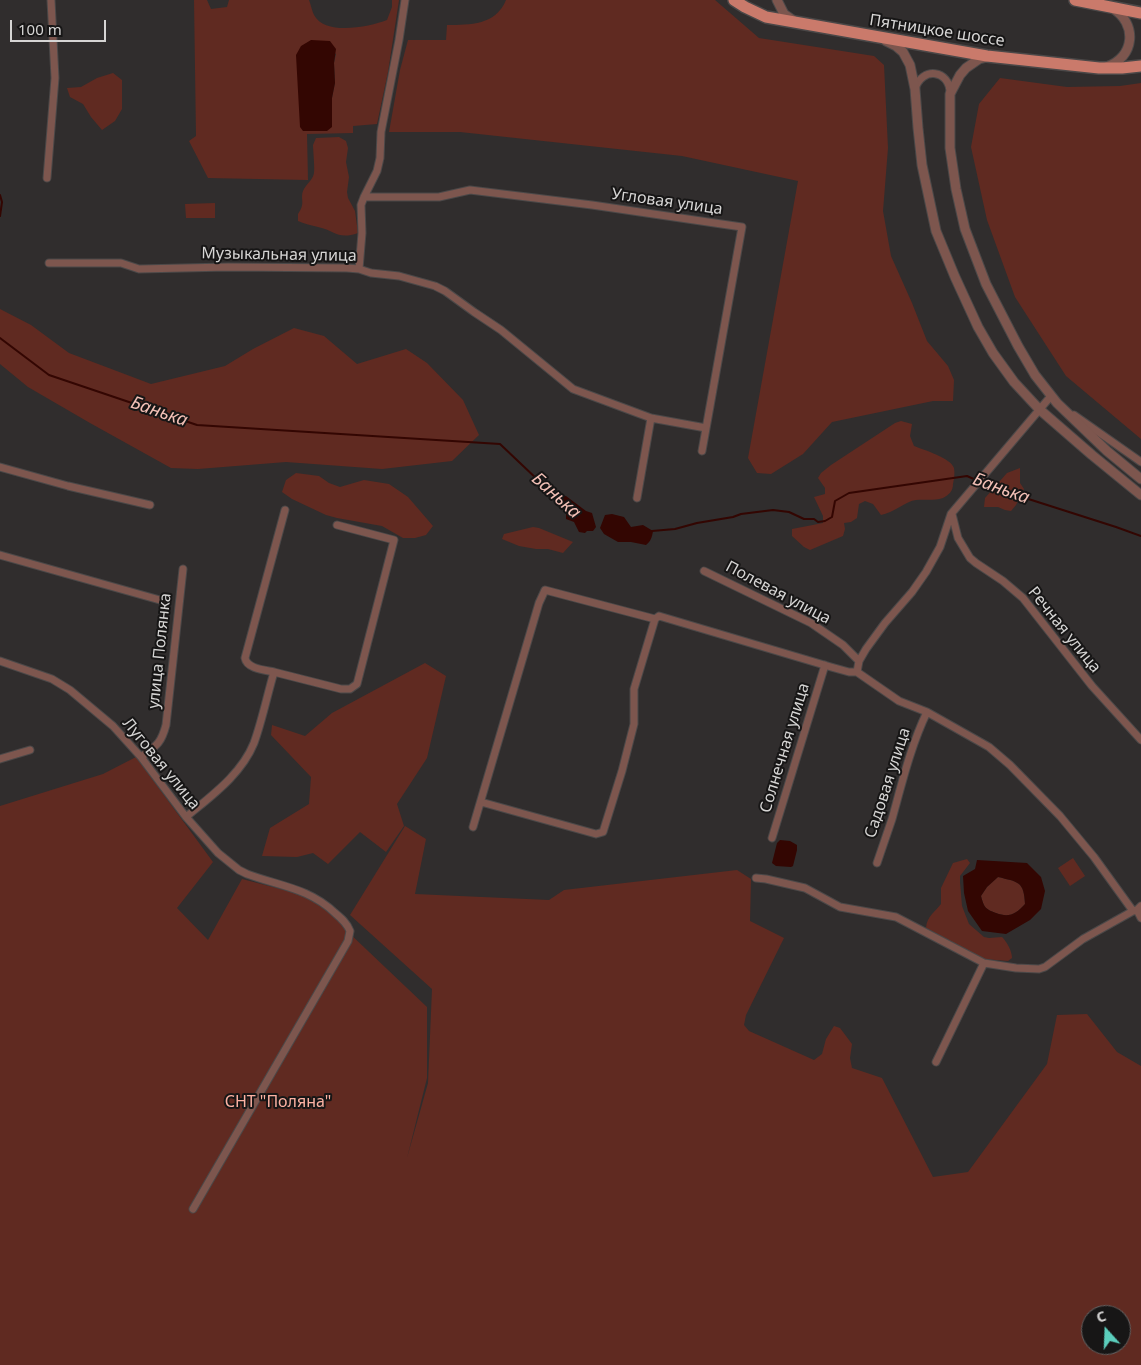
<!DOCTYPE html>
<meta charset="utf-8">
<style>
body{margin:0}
#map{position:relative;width:1141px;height:1365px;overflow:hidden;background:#302d2d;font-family:"Noto Sans",sans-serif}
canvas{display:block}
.north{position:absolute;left:1081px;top:1305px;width:50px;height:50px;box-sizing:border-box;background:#171616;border:1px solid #636262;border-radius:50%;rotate:340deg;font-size:14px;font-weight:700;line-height:20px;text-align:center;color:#d6d5d4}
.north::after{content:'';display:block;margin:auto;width:18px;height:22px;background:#5bcebc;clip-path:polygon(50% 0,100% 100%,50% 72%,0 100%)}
.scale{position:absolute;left:10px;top:20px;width:96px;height:22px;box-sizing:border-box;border:2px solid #d6d5d4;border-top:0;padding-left:6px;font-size:15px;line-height:18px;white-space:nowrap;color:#d6d5d4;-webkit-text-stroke:4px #171616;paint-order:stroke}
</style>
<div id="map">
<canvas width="1141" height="1365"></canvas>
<div class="north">С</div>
<div class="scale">100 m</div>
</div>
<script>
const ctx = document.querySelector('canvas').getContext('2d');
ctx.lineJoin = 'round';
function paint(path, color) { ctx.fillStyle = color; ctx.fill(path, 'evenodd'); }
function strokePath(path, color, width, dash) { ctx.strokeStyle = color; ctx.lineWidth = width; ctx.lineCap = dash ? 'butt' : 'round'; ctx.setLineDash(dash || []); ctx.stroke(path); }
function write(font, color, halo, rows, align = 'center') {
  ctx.font = font + ' "Noto Sans",sans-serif'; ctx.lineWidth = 4; ctx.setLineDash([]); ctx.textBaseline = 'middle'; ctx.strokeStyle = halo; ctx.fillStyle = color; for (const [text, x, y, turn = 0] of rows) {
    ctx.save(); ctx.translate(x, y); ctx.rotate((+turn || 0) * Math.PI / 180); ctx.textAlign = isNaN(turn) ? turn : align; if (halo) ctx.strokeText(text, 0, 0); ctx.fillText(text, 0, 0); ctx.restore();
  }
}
paint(new Path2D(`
 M194,0H207L211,9L227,7L229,0H309C311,5 312,11 314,15C325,36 369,27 387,20L392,7V0H399L388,72L377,124L353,126V133L307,134L308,180L208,178L189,141L196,136ZM311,40L336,54L334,63L335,83L332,98V127Z
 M506,0H715L759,38L874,56L884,65L888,148L883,211L891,256L912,303L927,341L948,366L954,380L953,401H933L832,422L803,454L771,474L757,473L748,458L798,181L682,156L460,132H389L400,70L408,40H446L447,25C470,25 496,25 506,0Z
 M113,73L122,80V109L115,121L102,130L91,117L83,104L70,97L67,88L81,87L97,78Z
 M1000,78L1067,87L1120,86L1141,83V439L1066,376L1015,297L987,220L971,147L979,104Z
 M339,137L346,141L348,148L346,162L349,177L347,192L348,198L355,211L358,233C338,240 336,231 318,227C311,225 305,224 298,221V214C306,203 300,200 303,191C306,184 313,180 314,173C315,170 313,148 313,145L316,138Z
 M215,203V218H186L185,204Z
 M0,309L31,325L69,353L151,384L225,366L253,349L294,328L324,336L357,364L406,349L427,363L463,400L479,435L452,461L382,469L286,462L198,469L171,468L90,423L28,387L0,364Z
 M901,421L912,424L910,436L914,446C924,450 951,458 954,468C955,473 954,479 953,484C953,491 949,495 943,498C933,501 925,499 916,500C906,501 893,513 881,515L873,504L865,501L859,504L857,518L851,522L844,523L845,529L843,536L810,550L804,547L792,536V529L823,523V516L814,497L825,494V488L818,478L821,473L831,465L895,423Z
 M1020,468V483L1024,489L1016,505L1011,511L1005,510L998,507H984L985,498L1007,473Z
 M296,473L319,476L329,483L340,487L364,480L389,484L408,497L433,526L426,535L415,538H403L382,526L337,518L326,515L292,499L282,492L286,480Z
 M533,527L539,528L573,542L563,553L548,549H536L519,546L502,539L504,534Z
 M425,663L446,676L427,758L397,804L404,826L386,852L360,832L328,864L313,853L297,857L262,856L270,828L309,804L311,777L271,735L272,725L305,736L332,713Z
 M136,757L213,862L177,908L208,940L242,879L300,894L324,908L341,920L347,931L427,1007V1078L407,1158L428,1083L432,989L350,915L405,826L426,839L415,894L549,900L564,890L737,870L751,879L750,921L784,938L746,1015L744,1025L749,1031L814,1060L822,1054L826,1039L834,1026L840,1028L852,1044L850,1058L852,1068L882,1078L933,1177L968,1172L1047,1064L1057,1015L1087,1014L1117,1052L1141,1066V1365H0V806L103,774ZM1091,1315H1121V1345H1091Z
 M1073,858L1085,876L1070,886L1058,868Z
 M967,859L970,863L960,876V882L962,906L969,924L984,937L989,938L1002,937C1007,942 1012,951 1012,958L1008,961L984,959L926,928C927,916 935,912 941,904V888L953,863Z
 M998,877C1018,882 1024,881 1025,904C1016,914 1009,918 996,913C985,909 984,907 981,896L987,887Z`), '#602a21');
paint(new Path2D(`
 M311,40L330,41L336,49L334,63L335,83L332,98V127L327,131H303L300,127L296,55L301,46Z
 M541,479L549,484L557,495L566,496L586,511L592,513L596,527L593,531H587L585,533L579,532L574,522L566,519V513C560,509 561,504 557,499C551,492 541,492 537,482L538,480Z
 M612,514L624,517L631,527L643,525L653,531C652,537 651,541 646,545L631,542H618L604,534L600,528L605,515Z
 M780,840L790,841L797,845V850L793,866L791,867L776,866L772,863L777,843Z
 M977,860L1027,863L1041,877L1045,891L1041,909L1030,920L1006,934L982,931L968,911L964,893L963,876L975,869ZM998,877C1018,882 1024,881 1025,904C1016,914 1009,918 996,913C985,909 984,907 981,896L987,887Z`), '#330602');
strokePath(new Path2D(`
 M0,195L2,202L0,216
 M0,338L49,375L197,425L500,444L539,481
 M980,482L994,488L1116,527L1141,536
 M652,531L675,529L697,523L733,517L741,514L773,510L789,512L804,519H814L818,522L825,521L832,517L835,501L849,493L967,476L976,480`), '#330602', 2);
const minor = new Path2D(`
 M915,89C922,66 950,70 950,93
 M47,178L55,78L51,0
 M364,197H439L470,190L592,205L742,227L702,451
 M49,263H121L139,269L228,267L347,268L359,269L371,273L399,276L435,286L445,291L474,312L501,330L573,389L651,418L706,428
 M359,269L362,233L361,205L364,197L377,171L380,158L381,132L399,40L405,0
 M1074,415L1141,462
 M0,467L68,486L150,505
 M637,498L651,418
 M952,514L958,538L970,558L976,563L1003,581L1023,598L1092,686L1141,740
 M0,555L167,602
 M704,571L811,623L843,645L859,661
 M0,661L52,679L70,690L113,726L141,757L186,817L218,853L239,870L247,874C279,886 309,888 335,913C341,918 347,923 350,931L348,941L193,1209
 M274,672C265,670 247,669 245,658L285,510
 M857,672L859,661L866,649L885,623L912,592L926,572L940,547L951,514L1051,396
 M141,757C156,746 161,744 166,725L183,569
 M0,759L30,750
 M481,802L596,834L603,832L622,771L634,724V689L655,619
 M186,817C211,796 241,775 254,743C262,721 267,696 274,672L341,689H350L357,684L394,540L337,525
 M473,827L539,603L545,590L655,619L659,616L831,667L849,672H857L899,701L927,712L989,747L1010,765L1060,816L1094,857L1133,911
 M772,838L825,665
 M877,863C882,848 887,834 892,819C902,783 911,745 927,712
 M756,878L766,879L805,888L840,907L896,917L984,963L1016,968L1039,969L1045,967L1083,939L1133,911L1137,910L1141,906
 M1137,910L1141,918
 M936,1062L984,963`);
const tertiary = new Path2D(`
 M777,0L784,14L794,21
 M886,41L896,46L903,52L910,65L915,89L918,128L922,165L936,231L955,277L978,327L993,353L1014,382L1039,409L1092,455L1141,495
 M987,57L979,59L966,68L960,75L950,94V148L956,189L965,229L986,284L1018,346L1035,375L1057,403L1107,451L1141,479
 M1106,67C1135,58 1138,23 1112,8`);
const primary = new Path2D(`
 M734,0L745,7L766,17L987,56L1099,68H1122L1141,66
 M1075,0L1141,13`);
strokePath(minor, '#4b4848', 9);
strokePath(tertiary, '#4b4848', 11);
strokePath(primary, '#4b4848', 14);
strokePath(minor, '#7d564e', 7);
strokePath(tertiary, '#7d564e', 9);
strokePath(primary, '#ca7a6b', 11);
write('16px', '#d6d5d4', '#171616', [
 ["Пятницкое шоссе",937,31,9],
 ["Угловая улица",667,202,8],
 ["Музыкальная улица",279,255,1],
 ["Полевая улица",778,593,28],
 ["Речная улица",1064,630,51],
 ["улица Полянка",160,651,-84],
 ["Солнечная улица",785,748,-73],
 ["Луговая улица",161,764,51],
 ["Садовая улица",888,783,-72]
]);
write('16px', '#fdb2a3', '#171616', [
 ["СНТ \"Поляна\"",278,1102]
]);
write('italic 18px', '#f3c0b6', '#171616', [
 ["Банька",159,412,19],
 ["Банька",1001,489,20],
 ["Банька",556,496,42]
]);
</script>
